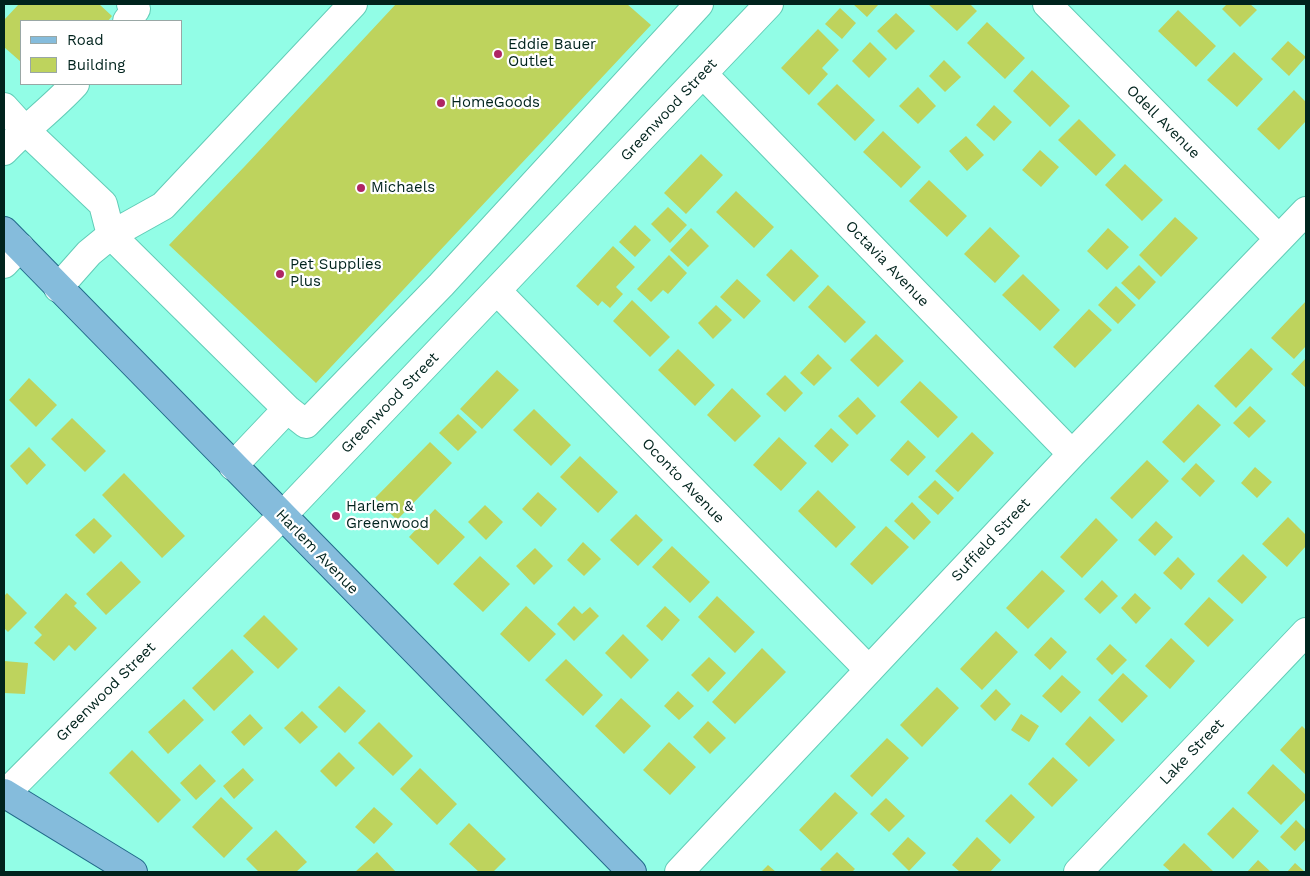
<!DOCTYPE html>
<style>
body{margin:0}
#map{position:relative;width:1310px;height:876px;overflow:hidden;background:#92fde6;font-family:"Work Sans",sans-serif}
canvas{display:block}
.frame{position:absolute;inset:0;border:5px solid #00231d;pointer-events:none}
.legend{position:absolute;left:20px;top:20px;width:162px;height:65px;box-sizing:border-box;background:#fff;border:1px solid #99a7a5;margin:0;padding:6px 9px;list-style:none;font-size:15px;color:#00231d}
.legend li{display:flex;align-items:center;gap:10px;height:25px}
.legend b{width:25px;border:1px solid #99a7a5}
</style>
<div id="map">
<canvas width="1310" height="876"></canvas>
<div class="frame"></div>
<ul class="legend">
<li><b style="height:6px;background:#85bcdc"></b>Road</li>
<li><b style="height:14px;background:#bed35d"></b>Building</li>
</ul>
</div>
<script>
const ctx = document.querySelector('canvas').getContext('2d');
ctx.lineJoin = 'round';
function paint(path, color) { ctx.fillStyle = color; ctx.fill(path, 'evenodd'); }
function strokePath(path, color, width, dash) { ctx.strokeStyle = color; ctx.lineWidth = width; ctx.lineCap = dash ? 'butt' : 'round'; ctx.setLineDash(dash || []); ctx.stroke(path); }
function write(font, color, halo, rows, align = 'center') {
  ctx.font = font + ' "Work Sans",sans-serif'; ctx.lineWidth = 4.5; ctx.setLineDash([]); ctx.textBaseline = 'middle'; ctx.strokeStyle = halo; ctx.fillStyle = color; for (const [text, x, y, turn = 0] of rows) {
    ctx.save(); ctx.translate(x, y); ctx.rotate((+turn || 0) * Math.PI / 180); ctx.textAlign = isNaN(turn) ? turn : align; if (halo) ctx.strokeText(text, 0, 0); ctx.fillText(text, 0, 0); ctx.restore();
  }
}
paint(new Path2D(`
 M19,4H99L112,16L108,21H21V62L4,47V20Z
 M396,4H627L651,25L316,383L169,245L245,166Z
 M853,4H879L867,17Z
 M928,4H970L977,11L957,31Z
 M1227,4H1250L1257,10L1240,27L1222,9Z
 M840,8L856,23L842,39L825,24Z
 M1178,10L1216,46L1196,67L1158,31Z
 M896,13L915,31L896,50L877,31Z
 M987,22L1025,58L1005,79L967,43Z
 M818,29L839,50L822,68L828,74L809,95L781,68Z
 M1288,41L1306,57L1289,76L1271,59Z
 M870,42L887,59L869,78L852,61Z
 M1234,52L1263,79L1237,107L1207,80Z
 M944,60L961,77L945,92L929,76Z
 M1032,70L1070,106L1050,127L1013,91Z
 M837,84L875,120L855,141L817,104Z
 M918,87L936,106L918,124L899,106Z
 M1294,90L1306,102V121L1279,150L1257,129Z
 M994,105L1012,122L994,141L976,125Z
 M1079,119L1116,155L1096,176L1058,140Z
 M883,131L921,167L901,188L863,152Z
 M966,136L984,155L967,171L949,151Z
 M1040,150L1059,167L1041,187L1022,170Z
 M701,154L723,175L686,214L664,193Z
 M1125,164L1163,200L1142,221L1105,185Z
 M929,180L967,216L947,237L909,201Z
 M736,191L774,227L754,248L716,212Z
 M668,207L687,225L670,243L651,224Z
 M1175,217L1198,238L1161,277L1139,255Z
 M635,225L651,240L635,257L619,242Z
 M990,227L1020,256L995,283L964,254Z
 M691,228L709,246L688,267L670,250Z
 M1108,228L1129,247L1107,270L1087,251Z
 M613,246L635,267L616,287L623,294L610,308L602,301L598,306L576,286Z
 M791,249L819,276L794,302L766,275Z
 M669,255L687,273L668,294L663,290L651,302L637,289Z
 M1139,265L1156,282L1139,300L1121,283Z
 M1023,274L1060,310L1040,331L1002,295Z
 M737,279L761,301L744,319L720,297Z
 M828,285L866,322L845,343L808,307Z
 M1116,286L1136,305L1118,324L1098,305Z
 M632,300L670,337L650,357L613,321Z
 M1306,301V346L1294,359L1271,338Z
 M716,305L732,320L713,339L698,323Z
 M1089,309L1112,330L1075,368L1053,347Z
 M876,334L904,361L878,387L850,360Z
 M1251,348L1273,369L1236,408L1214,386Z
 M678,349L715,385L695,406L658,370Z
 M818,354L832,368L814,386L800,373Z
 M1306,358V388L1291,374Z
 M497,370L519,390L482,429L460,409Z
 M785,375L803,393L785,412L766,394Z
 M29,378L57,405L36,427L9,400Z
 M920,381L958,417L938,438L900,402Z
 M732,388L761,416L735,442L707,415Z
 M858,397L876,416L857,435L838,416Z
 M1198,404L1221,425L1184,463L1162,442Z
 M1250,406L1266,421L1249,438L1233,423Z
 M534,409L571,445L551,466L513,430Z
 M458,414L477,432L458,451L439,433Z
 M72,418L106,451L85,472L51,439Z
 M831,428L849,445L832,463L814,446Z
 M972,432L994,453L958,492L935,471Z
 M779,437L807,463L781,491L753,465Z
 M908,440L926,457L908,476L890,460Z
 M430,442L452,463L397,520L375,498Z
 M29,447L46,465L27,485L10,466Z
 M580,456L618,492L598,513L560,477Z
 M1147,460L1169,481L1132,519L1110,498Z
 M1196,463L1215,481L1200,497L1181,479Z
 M1255,467L1272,482L1257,498L1241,483Z
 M124,473L185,536L162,558L102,495Z
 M935,480L954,498L938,515L918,497Z
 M818,490L856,527L836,548L798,511Z
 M538,492L557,509L541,527L522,509Z
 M912,502L931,522L914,540L894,521Z
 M485,505L503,522L486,540L468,522Z
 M435,509L465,537L438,565L409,537Z
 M636,514L663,540L638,566L610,540Z
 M1288,517L1306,535V546L1287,567L1262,544Z
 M94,518L112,536L94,554L75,535Z
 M1096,518L1118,540L1082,578L1060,557Z
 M1156,521L1173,537L1155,556L1138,540Z
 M886,526L909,547L872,585L850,564Z
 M583,542L601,559L584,576L567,560Z
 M672,546L710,582L690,603L652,567Z
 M535,548L553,566L534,585L516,566Z
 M1243,554L1267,577L1242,604L1217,581Z
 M480,556L510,584L483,612L453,584Z
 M1178,557L1195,574L1181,590L1163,573Z
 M121,561L141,582L106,615L86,594Z
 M1042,570L1065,591L1028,629L1006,608Z
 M1102,580L1118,596L1100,614L1084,599Z
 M7,593L27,613L8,632L4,628V596Z
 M66,593L77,603L74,606L97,628L75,651L69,645L54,661L34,643L42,635L34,627Z
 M1135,593L1151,608L1136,624L1121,608Z
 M717,596L755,632L735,653L698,617Z
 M1209,597L1234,620L1208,647L1184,624Z
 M526,606L556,634L529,662L500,634Z
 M574,606L582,614L590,607L599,616L574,641L557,624Z
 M665,606L680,620L662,641L646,626Z
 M264,615L298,649L278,669L243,636Z
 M996,631L1018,652L982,690L960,669Z
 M623,634L649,660L631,679L605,653Z
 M1051,637L1067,652L1050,670L1034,655Z
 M1171,638L1195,661L1170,689L1145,666Z
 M1110,644L1127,660L1112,675L1096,659Z
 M762,648L786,672L735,724L712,702Z
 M232,649L254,672L214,711L192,688Z
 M709,657L726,673L708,692L691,675Z
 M566,659L603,695L583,716L545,680Z
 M4,661L28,663L25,694L4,693Z
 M1123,673L1148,696L1122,723L1098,700Z
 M1062,675L1081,692L1061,713L1042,696Z
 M339,686L366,711L345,733L318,707Z
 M937,687L959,708L922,747L900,725Z
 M996,689L1011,704L995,721L980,706Z
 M678,691L694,706L679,720L664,706Z
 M621,698L651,726L624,754L595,726Z
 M184,699L204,720L168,754L148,732Z
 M302,711L318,727L300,744L284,728Z
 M250,714L263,728L244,746L231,732Z
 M1021,714L1039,726L1029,742L1011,730Z
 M1090,716L1115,740L1089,767L1065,744Z
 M708,721L726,738L710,754L693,737Z
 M379,722L413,756L393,776L358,743Z
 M1302,726L1306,730V775L1280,750Z
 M887,738L909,758L872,797L850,776Z
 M669,742L696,767L670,795L643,770Z
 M132,750L181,800L158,823L109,773Z
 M339,752L355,768L336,787L320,771Z
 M1053,757L1078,780L1052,807L1028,784Z
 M200,764L216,781L196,800L180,783Z
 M1273,764L1306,795V799L1281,825L1247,793Z
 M243,768L254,780L234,799L223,786Z
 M420,768L457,804L437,825L400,789Z
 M835,792L858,813L821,851L799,830Z
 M1011,794L1035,817L1010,844L985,821Z
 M221,797L253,828L224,858L192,827Z
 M886,798L905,816L889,832L870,814Z
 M374,807L393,824L374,844L355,827Z
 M1233,807L1259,831L1233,859L1207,834Z
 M1296,820L1306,830V839L1295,851L1280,837Z
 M469,823L506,859L493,872H479L449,844Z
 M276,830L307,862L296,872H259L246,859Z
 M908,837L926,853L909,871L892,854Z
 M977,837L1001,860L990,872H960L952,865Z
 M1184,843L1214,872H1171L1163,865Z
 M377,852L396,872H355Z
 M837,852L855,869L852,872H823L820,869Z
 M1258,860L1271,872H1247Z
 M1295,863L1305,872H1287Z
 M768,865L776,872H761Z`), '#bed35d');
const minor = new Path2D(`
 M1047,4L1279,239
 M127,21L136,9L131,4
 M703,74L1072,454
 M4,107L24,129L103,204L111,235L287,409L306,424L441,285L699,4
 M4,151C27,127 53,108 75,84
 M4,264L20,247
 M58,288L89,253L111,235L163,206L353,4
 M497,291L869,670
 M233,466L287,409
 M4,795L282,516L769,4
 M679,872L1072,454L1306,211
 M1078,872L1306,632`);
const major = new Path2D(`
 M4,231L632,872
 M4,793L133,872`);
strokePath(minor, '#61ccb7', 30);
strokePath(major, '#216a8a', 30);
strokePath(minor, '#fff', 28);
strokePath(major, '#85bcdc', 28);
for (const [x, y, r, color] of [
 [498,54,5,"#af2564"],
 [441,103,5,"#af2564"],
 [361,188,5,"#af2564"],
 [280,274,5,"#af2564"],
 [336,516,5,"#af2564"]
]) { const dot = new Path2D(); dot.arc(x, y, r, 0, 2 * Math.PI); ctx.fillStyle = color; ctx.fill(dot); strokePath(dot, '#fff', 2); }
write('15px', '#00231d', '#fff', [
 ["Eddie Bauer",508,45],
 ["Outlet",508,62],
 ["HomeGoods",451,103],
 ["Michaels",371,188],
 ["Pet Supplies",290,265],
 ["Plus",290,282],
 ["Harlem &",346,507],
 ["Greenwood",346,524]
], 'left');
write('15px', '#00231d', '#fff', [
 ["Greenwood Street",669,110,-47],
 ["Odell Avenue",1163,122,45],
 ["Octavia Avenue",887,264,46],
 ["Greenwood Street",390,403,-46],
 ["Oconto Avenue",683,481,46],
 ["Suffield Street",991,540,-47],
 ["Harlem Avenue",317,552,46],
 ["Greenwood Street",106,692,-45],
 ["Lake Street",1192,752,-46]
]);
</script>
